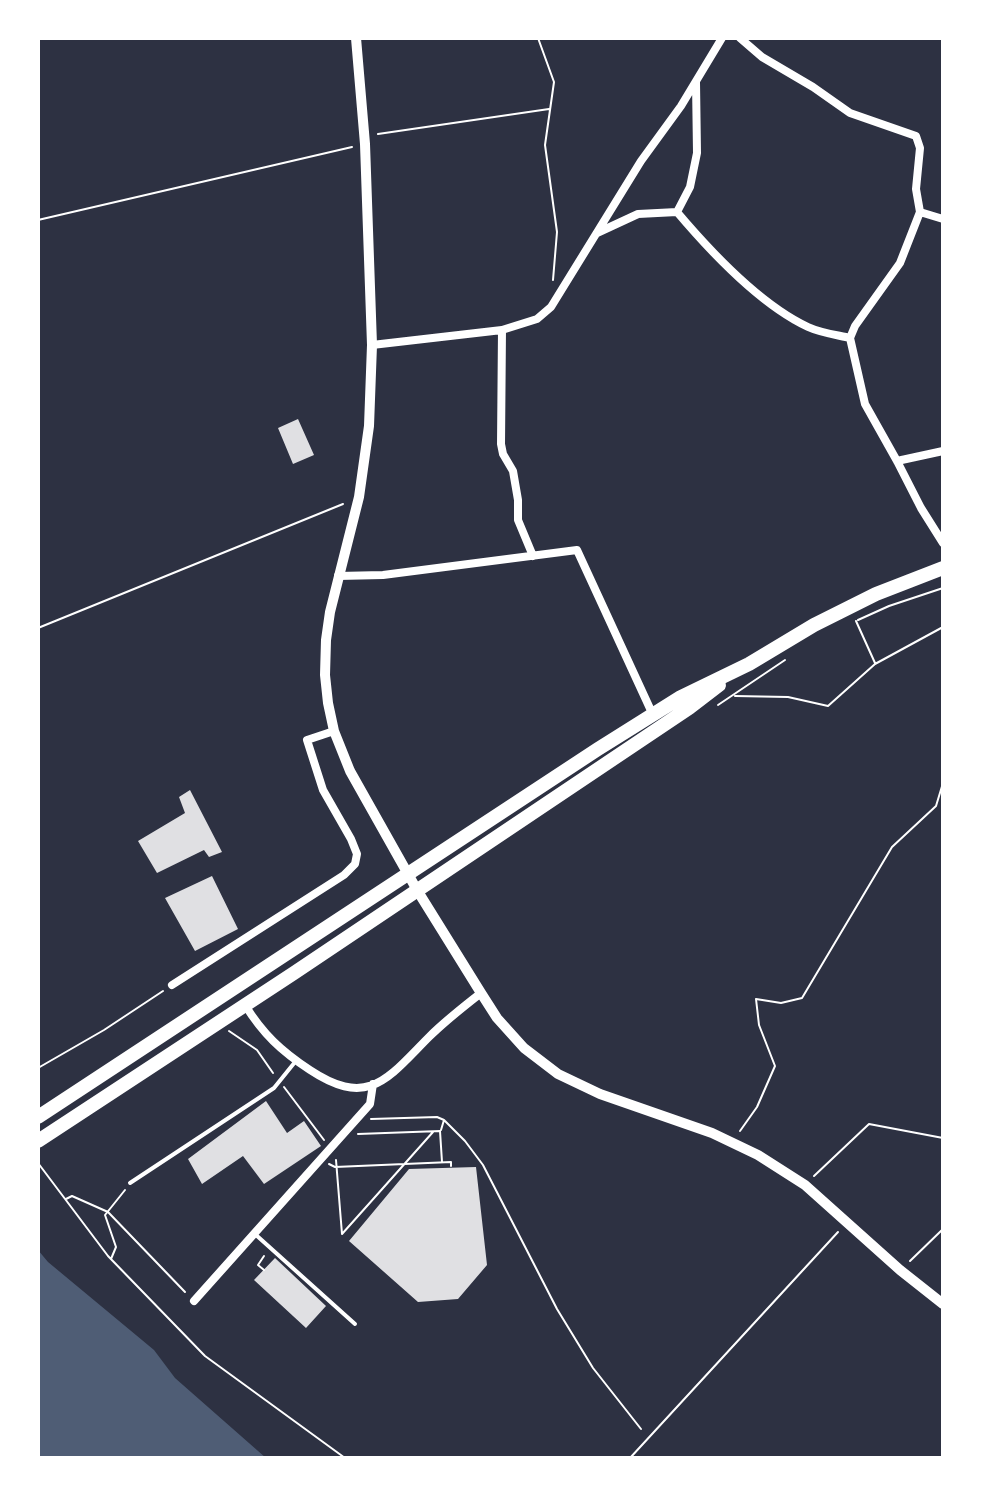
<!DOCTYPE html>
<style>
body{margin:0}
#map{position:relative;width:981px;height:1496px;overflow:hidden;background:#2d3142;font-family:"Titillium Web",sans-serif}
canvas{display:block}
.frame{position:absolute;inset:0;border:40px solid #fff;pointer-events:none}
</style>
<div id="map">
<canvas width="981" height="1496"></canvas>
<div class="frame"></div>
</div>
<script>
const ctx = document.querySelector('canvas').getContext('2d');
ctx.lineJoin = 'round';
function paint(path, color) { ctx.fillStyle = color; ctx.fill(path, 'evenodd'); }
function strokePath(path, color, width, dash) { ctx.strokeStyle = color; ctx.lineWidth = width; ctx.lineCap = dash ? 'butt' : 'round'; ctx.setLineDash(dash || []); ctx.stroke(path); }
paint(new Path2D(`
 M38,1250L48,1262L154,1350L175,1378L266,1458H38Z`), '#4f5d75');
paint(new Path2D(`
 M298,419L314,455L293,464L278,428Z
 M190,790L222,852L209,857L204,850L157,873L138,841L185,813L179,797Z
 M212,876L238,929L195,951L165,898Z
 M266,1101L287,1133L304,1121L321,1146L264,1184L243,1156L202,1184L188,1159Z
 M476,1167L487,1265L458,1299L418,1302L349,1241L409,1169Z
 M275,1258L326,1306L306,1328L254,1280Z`), '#e0e0e3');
strokePath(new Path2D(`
 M538,38L554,82L545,145L557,232L553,280
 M378,134L549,109
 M38,220L352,147
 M858,620L889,606L943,588
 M856,621L875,663
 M38,628L343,504
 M735,696L788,697L828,706L875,664L943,627
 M718,705L785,660
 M229,1031L257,1050L273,1073
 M38,1068L104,1030L163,991
 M284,1087L324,1140
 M371,1119L437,1117L444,1120L441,1130
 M444,1120L465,1141L483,1165L557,1309L593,1368L641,1429
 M740,1131L757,1107L775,1066L759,1025L756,999L781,1003L802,998L892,847L936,806L943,783
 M358,1134L440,1131L442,1162
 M336,1160L342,1234L433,1132
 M38,1163L108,1256L205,1356L345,1458
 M329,1164L335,1167L451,1162V1166
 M814,1176L869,1124L943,1138
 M66,1199L72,1196L108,1212L185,1292
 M111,1259L116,1247L105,1215L125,1190
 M910,1261L943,1229
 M264,1270L258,1265L264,1256
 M630,1458L838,1232`), '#fff', 2);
strokePath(new Path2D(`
 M130,1183L274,1088L295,1062
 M256,1235L355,1324`), '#fff', 4);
strokePath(new Path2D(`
 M740,38L762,57L813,87L850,113L916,136L920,148L916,189L920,212L900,263L855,326L850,338L865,404L897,461L921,508L943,543
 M677,212C710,251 761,305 808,327C821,333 837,335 850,338
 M920,212L943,219
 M597,233L638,214L677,212L690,187L697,153L696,82
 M502,330L501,444L503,454L513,471L518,500V520L533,556
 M372,345L502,330L537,319L551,307L641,161L681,106L722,38
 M897,461L943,451
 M338,576L383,575L577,550L653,715
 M172,985L344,875L355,864L357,854L351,839L323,790L307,740L334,731
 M245,1005C263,1034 281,1051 310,1070C369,1109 388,1078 429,1037C445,1021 463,1007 481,993
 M194,1301L370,1104L373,1084`), '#fff', 8);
strokePath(new Path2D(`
 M356,38L365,144L372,345L369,426L359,497L330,612L326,640L325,675L328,703L334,731L350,771L417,890L481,993L497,1018L524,1048L558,1074L600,1094L712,1133L758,1155L805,1185L900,1270L943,1304`), '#fff', 10);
strokePath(new Path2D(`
 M38,1117L598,749L681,697L749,664L814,625L876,594L943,568
 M38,1141L294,973L689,708L719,685`), '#fff', 14);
</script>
